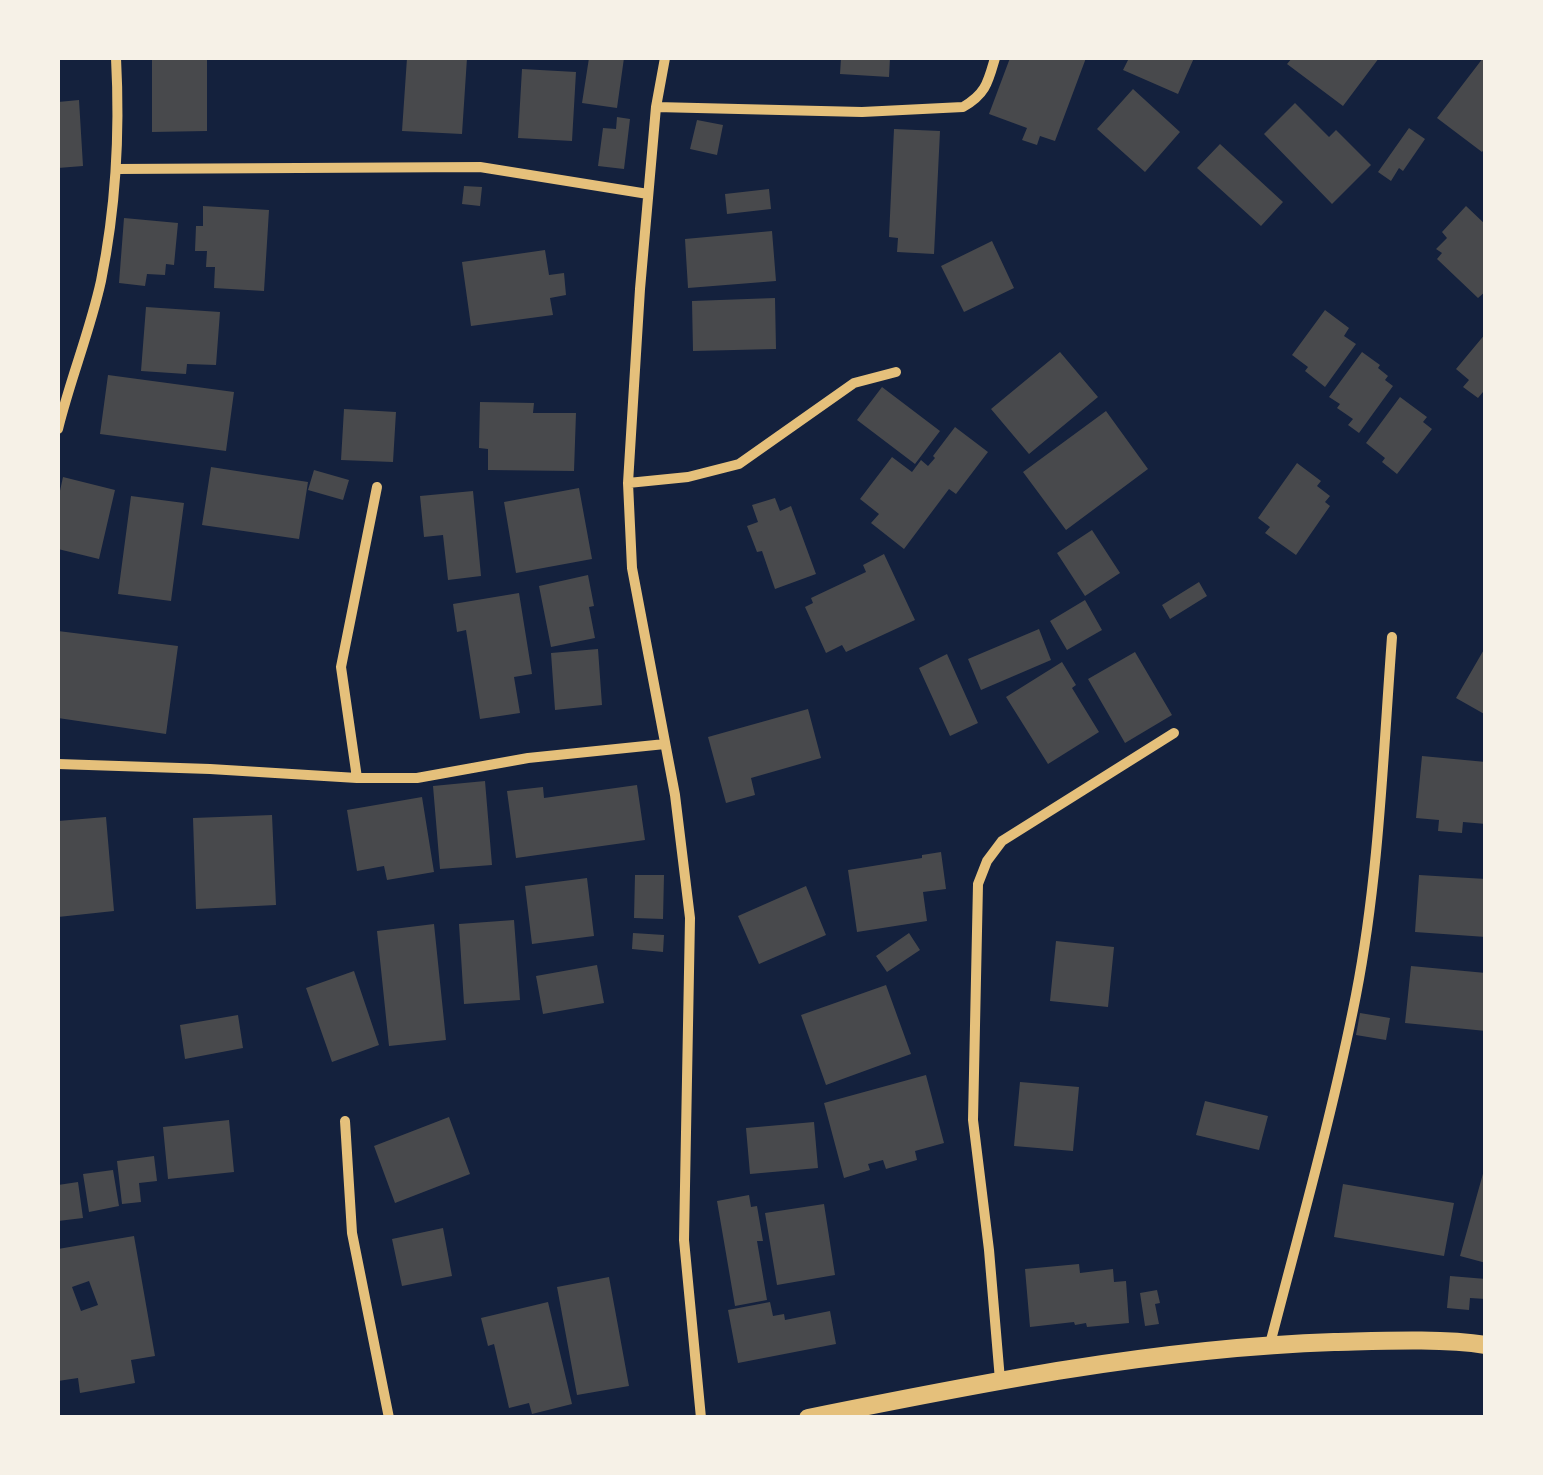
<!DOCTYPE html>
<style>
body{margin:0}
#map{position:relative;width:1543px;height:1475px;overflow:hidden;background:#14213d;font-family:"Sofia Sans Condensed",sans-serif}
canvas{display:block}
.frame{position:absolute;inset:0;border:60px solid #f6f1e7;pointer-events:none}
</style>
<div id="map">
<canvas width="1543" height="1475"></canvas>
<div class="frame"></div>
</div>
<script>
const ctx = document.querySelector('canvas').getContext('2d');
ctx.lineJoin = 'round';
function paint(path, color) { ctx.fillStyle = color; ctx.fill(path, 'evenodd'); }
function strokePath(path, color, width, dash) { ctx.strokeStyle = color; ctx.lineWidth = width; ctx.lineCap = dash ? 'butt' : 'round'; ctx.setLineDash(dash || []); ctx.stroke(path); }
paint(new Path2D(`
 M152,58H207V131L152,132Z
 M407,58H467L462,134L402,131Z
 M589,58H624L617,108L582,103Z
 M841,58H890L889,77L840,74Z
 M1010,58H1086L1055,141L1040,136L1037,145L1022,140L1027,128L989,114Z
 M1129,58H1194L1178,94L1123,70Z
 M1292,58H1379L1343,106L1287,64Z
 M1483,58H1486V147L1482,152L1437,118Z
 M522,69L576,72L572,141L518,138Z
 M1133,89L1180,132L1145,172L1097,129Z
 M79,100L83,166L58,168V102Z
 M1295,103L1329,137L1336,130L1371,165L1332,204L1264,134Z
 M617,117L630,119L624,169L598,166L603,128L616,129Z
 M697,120L723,125L717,155L690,149Z
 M1409,128L1425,139L1403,171L1399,168L1391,181L1378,172Z
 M894,129L940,131L934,254L897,252L898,238L889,237Z
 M1220,144L1283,202L1261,226L1197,168Z
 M464,186L482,187L480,206L462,204Z
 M769,189L771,209L727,214L725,194Z
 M203,206L269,210L264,291L214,288L215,267H206L207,251H195L196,226H203Z
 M1466,206L1486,225V291L1478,298L1437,259L1442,253L1436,249L1447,238L1442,232Z
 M124,218L178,223L174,265L166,264L165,275L147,274L145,286L119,283Z
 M772,231L776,281L688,288L685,239Z
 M992,241L1014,288L964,312L941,266Z
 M545,250L549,275L564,273L566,295L550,298L553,315L471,326L462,262Z
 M775,298L776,349L693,351L692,301Z
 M146,307L220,312L216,365L187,364L186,374L141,371Z
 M1325,310L1349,328L1344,336L1356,344L1325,387L1305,371L1308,367L1292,355Z
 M1486,333V394L1483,392L1478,398L1463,387L1469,380L1456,369Z
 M1060,352L1098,397L1029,454L991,409Z
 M1362,352L1380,365L1378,368L1388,376L1385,380L1393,386L1359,433L1348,425L1353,419L1337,408L1340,404L1329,397Z
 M108,375L234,392L226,451L100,434Z
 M882,387L940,431L915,464L857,420Z
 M1400,397L1427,417L1423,422L1432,429L1397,474L1382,462L1385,458L1366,443Z
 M480,402L534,403L533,413H576L574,471L488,470V449L479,448Z
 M344,409L396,412L393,462L341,460Z
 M1106,411L1148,469L1066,530L1023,472Z
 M955,427L988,452L956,494L949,489L904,549L871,523L879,514L860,499L892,457L912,472L921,460L928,466L935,458L933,456Z
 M1297,463L1321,481L1317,486L1330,496L1325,502L1330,506L1296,555L1265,533L1270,527L1258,518Z
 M211,467L308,482L299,539L202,525Z
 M314,470L349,480L343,500L308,490Z
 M63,477L115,490L99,559L58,549V500Z
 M579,488L592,559L516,573L504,502Z
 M473,491L481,576L448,580L443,535L424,537L420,496Z
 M131,496L184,503L171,601L118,594Z
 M775,498L780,511L791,506L816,574L775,589L762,551L757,552L747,526L758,522L752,505Z
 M1092,530L1120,573L1085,596L1057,553Z
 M884,554L915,620L846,652L842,645L826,653L805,607L813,603L811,598L866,572L863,565Z
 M588,575L594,606L589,607L595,638L551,647L539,586Z
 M1199,582L1207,596L1170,619L1162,605Z
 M519,593L532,674L514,677L520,713L480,719L466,630L457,632L453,604Z
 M1085,600L1102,630L1067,650L1050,621Z
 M1039,629L1051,660L981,690L968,659Z
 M58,631L178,646L166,734L58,718Z
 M1486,646V715L1456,698Z
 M598,649L602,705L555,710L551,653Z
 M1135,652L1172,715L1125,743L1088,679Z
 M947,654L978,723L950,736L919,668Z
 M1062,662L1076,685L1072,688L1099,732L1048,764L1006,697Z
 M808,709L821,758L751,778L755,795L726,803L708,737Z
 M1422,756L1486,762V824L1463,822L1462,833L1438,831L1439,820L1416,818Z
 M485,781L492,865L440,869L433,786Z
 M637,785L645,840L516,858L507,791L543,787L544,798Z
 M422,797L434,872L387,880L384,866L357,871L347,810Z
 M272,815L276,905L196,909L193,818Z
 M106,817L114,911L58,917V821Z
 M941,852L946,889L923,892L927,921L857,932L848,870L922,858V855Z
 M635,875H664L663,919L634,918Z
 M1419,875L1486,879V937L1415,932Z
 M587,878L594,936L532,944L525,886Z
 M806,886L826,935L759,964L738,916Z
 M514,920L520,1000L464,1004L459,924Z
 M434,924L446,1040L389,1046L377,931Z
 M633,933L664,935L663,952L632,949Z
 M909,933L920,950L887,972L876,956Z
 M1056,941L1114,947L1108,1007L1050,1001Z
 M597,965L604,1003L543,1014L536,976Z
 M1411,966L1486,973V1031L1405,1023Z
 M354,971L379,1045L332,1062L306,988Z
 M886,985L911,1054L826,1085L801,1015Z
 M1360,1013L1390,1018L1386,1040L1356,1035Z
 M238,1015L243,1048L185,1059L180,1025Z
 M926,1075L944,1143L915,1151L917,1160L886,1169L883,1160L868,1164L870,1170L844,1178L824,1103Z
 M1020,1082L1079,1087L1073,1151L1014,1146Z
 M1205,1101L1268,1116L1259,1150L1196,1135Z
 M449,1117L470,1174L395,1203L374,1146Z
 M229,1120L234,1172L168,1179L163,1127Z
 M814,1122L818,1168L750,1174L746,1128Z
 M154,1156L157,1181L139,1183L141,1202L122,1204L117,1161Z
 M113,1170L119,1206L89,1212L83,1174Z
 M1484,1170H1486V1263L1460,1256Z
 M78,1182L83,1218L58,1221V1185Z
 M1343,1184L1454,1203L1444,1256L1334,1237Z
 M749,1195L751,1207L757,1206L763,1241H757L767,1300L735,1306L717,1201Z
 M824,1204L835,1275L777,1285L765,1213Z
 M443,1228L452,1276L402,1286L392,1239Z
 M134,1236L155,1356L131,1360L135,1383L80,1393L78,1378L58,1381V1249ZM89,1281L98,1305L81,1311L72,1287Z
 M1079,1264L1080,1273L1113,1269L1114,1282L1126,1281L1129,1323L1087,1327L1086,1323L1075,1325L1074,1322L1030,1327L1025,1269Z
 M1450,1276L1486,1279V1299L1470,1298L1469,1310L1447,1308Z
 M609,1277L629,1386L577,1395L557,1287Z
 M1157,1290L1160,1303L1155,1304L1159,1324L1145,1326L1140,1293Z
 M548,1302L572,1404L532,1414L529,1403L509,1408L494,1344L488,1346L481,1318Z
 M770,1302L773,1316L784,1314L785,1320L830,1311L836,1344L738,1363L728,1310Z`), '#48494c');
strokePath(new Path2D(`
 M665,58L656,107L640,289L628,483L632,568L675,795L690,918L684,1240L701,1418
 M656,107L862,112L963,107C986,94 988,82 995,58
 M117,169L480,167L648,194
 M58,429C70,380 90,331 101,281C116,207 120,132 116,58
 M628,483L688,477L739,464L854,383L896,372
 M58,764L210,769L357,778H417L528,758L665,744
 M357,778L341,667L377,487
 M345,1121L352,1233L389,1418
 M1270,1344C1300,1228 1333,1112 1356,995C1379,877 1383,756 1392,637
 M1000,1380L989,1250L973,1120L978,884L987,861L1002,841L1174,733`), '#e5c07b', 10);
strokePath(new Path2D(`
 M808,1418C981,1383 1156,1348 1334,1342C1380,1341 1440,1338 1486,1345`), '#e5c07b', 18);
</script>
